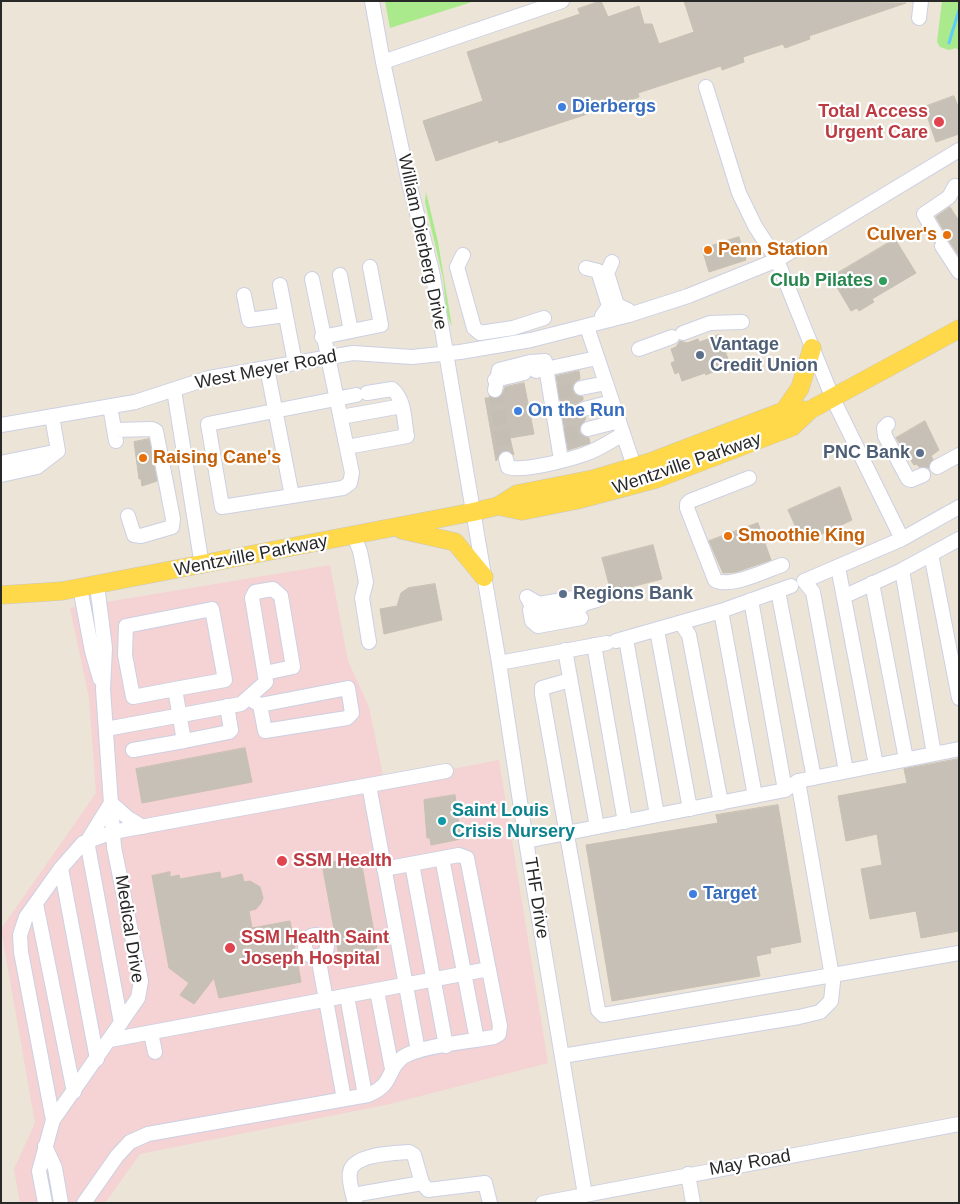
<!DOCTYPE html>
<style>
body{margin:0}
#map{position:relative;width:960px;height:1204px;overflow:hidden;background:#ece4d7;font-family:Arial,sans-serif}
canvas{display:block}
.frame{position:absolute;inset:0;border:2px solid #282828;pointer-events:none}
</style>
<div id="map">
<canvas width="960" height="1204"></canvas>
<div class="frame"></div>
</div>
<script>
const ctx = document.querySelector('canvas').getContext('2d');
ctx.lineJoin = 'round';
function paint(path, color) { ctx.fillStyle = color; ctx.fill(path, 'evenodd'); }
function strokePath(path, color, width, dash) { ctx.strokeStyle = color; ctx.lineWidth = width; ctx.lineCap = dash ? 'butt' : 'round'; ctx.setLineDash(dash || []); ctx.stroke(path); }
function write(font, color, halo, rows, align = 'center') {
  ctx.font = font + ' Arial,sans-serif'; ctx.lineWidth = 4.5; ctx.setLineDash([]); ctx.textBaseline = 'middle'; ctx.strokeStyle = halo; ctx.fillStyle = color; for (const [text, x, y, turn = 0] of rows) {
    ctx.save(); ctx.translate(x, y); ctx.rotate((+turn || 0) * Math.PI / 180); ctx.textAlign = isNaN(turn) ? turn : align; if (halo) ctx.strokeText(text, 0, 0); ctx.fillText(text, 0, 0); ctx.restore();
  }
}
paint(new Path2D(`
 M330,565L348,661L369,707L383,775L441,767L452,769L499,760L548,1063L390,1104L140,1154L105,1203H20L14,1169L35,1123L1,929L96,793L89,698L70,608Z`), '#f5d2d3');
paint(new Path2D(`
 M385,1H475L390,28Z
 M942,1H959V51L956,48L949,50L940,47L937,42Z
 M426,192L438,242L452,327L447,315L443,278L425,202Z`), '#aaea8c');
strokePath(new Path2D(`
 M949,43L959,10`), '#5dcdfb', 3);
const building = new Path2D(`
 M601,1L608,17L639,6L644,24H652L659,44L694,32L684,1L906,3L809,36L810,39L785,48L783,44L743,57L744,62L722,70L721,66L638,93L639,97L499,143L498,140L436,161L423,121L483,101L467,52L580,14L578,9Z
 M954,96L959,109V134L936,142L924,107Z
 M950,207L959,221V256L949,241L944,238V231L936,217Z
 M739,237L746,260L709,272L702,249Z
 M895,239L916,273L872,299L874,302L859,311L857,308L851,311L831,277Z
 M719,335L730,364L706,375L705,373L682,381L679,372L675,374L671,363L675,361L671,349L676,347L680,341L687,343L698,339L699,342Z
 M579,371L580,379L575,382L572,389L575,394L583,397V400L578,403L575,411L578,415L586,418L579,431L582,435L589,438L590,443L568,450L556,376Z
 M524,383L534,434L510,438L514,455L509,451H503L496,461L485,398H498L502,395L505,387Z
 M925,421L939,450L931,456L933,459L929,468L919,467L917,464L914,465L896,438Z
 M149,439L157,481L142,486L141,479H139L134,442Z
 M840,487L852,520L803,543L788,510Z
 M758,523L771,560L736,572L723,573L709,541Z
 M653,545L662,579L611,592L602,558Z
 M435,584L442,620L384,634L380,609L397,606L401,593L408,588Z
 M245,748L252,782L142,803L136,769Z
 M959,759V931L921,938L916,911L870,919L861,869L882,865L877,834L846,841L838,796L907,783L904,769Z
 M455,795L461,839L431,845L430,838H427L424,800Z
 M778,805L801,942L770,948L771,953L756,956L760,976L612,1001L586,845L718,823L716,815Z
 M340,861L343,864L361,861L377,949L363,951L362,956L351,958L350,954L339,956L323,869L330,868L329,863Z
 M170,872V877L179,875L180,879L220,872L221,879L242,874L244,882L250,881L260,887L263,898L261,903L256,909L249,911L252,928L290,921L301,982L219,998L214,978L194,1004L180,995L189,983L169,968L152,876Z`);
paint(building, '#c7c0b7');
strokePath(building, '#c7c0b1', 1);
strokePath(new Path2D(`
 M495,390L506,459
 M558,393L581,388
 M561,414L584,409
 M564,436L588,429`), '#c5beb4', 14, [14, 7]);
const minor = new Path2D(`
 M372,1L383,62L409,183L432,271L499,663L526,841L585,1195
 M919,18L921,1
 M383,62L562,1
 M706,87L739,193L755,226L777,260L833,399L902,539
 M936,235L924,214L949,197L955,186
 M942,246L959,272
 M463,255L457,267L474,328L480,333L513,328L544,318
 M612,262L607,273L617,305L628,310
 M586,268L598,271L609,306L602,316
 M340,275L351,331
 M280,285L295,363
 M244,295L249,320L285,315
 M587,327L634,466
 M683,333L710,323L742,322
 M322,337L381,325L370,267
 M639,349L672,337
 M267,368L292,496L343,488L350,483L352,473L312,279
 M536,371L597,358
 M495,380L524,373
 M581,388L606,383
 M174,390L202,566
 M495,390L499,370L530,362L545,361L561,460
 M110,406L116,441
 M584,409L612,402
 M52,416L58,451
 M341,417L402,406
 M888,424L884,428L885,436L908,479L911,480L923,475
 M1,425L135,402L209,378L353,353L412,357L460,352L531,340L629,315L688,296L777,260L959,150
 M588,429L619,421
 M114,430L152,429L156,431L173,519L172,527L141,536L134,535L128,516
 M347,447L407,436C404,421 405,399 392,389L367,393
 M506,459L508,467C523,472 568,460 585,454C598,450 611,441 623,434
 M1,463L54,452
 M937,467L959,455
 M1,475L37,467L58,451
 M749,478L690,501L687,504V508L715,580C729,589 767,570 782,565
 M292,496L222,507L208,424L356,395
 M354,536L360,551L366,582L362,598L369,642
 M931,554L959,698
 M838,567L876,765
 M902,570L934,754
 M872,583L906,759
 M80,588L92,651L100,679
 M778,591L814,778
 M845,596L902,570L959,539
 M527,597L537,616L581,607L583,604L597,600
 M527,597L539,604L574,598L583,604
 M751,600L785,790
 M530,610L532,621L538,626L581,618
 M721,611L755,796
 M681,623L689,635L721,803
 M657,630L690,809
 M626,639L657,815
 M616,641L721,611L791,586
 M594,645L625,822
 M565,650L597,827
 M499,663L607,643
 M570,680L542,688V694L598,1010L603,1015L959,953
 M175,689L133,697L125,655L126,626L212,609L225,680L175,689L184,741L229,732L231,730L227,706
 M248,698L260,705L265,731L347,718L352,713L348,688L260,705
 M106,729L241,704L266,682L252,598L255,592L273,589L281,596L293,667L265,673
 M133,750L184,741
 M846,771L813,592L804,581L902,539L959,507
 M369,785L418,1051
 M111,803L128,818L143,827
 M88,840L111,803
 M87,841L121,1023
 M526,841L785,790L798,781L959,749
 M442,858L477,1040
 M412,864L446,1046
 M61,868L97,1059
 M36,904L74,1092
 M305 946a11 11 0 1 1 22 0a11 11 0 1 1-22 0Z
 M318,956L344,1099
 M377,991L392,1069
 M347,996L365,1095
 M151,1033L155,1052
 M110,1040L489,969
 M562,1056L799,1017L820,1012L831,1001L833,982L798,781
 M53,1120L21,952L20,935L26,917L61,868L83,843L113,832L446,771
 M45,1146L55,1168L61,1203
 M688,1174L693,1203
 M353,1195L422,1183
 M45,1203L39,1171L53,1120L138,998L141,981L114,847L103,689L105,648L97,585
 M84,1203L117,1156L130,1142L148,1134L368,1095C395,1084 385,1071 403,1057C419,1046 473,1041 494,1037L499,1034L500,1026L467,858L459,855L384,869
 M355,1203C353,1194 348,1181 350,1172C353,1154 394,1153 409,1152L414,1155L422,1183L428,1190L485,1183L490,1203
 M543,1203L959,1124`);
const major = new Path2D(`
 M784,411L800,388L812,348
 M498,506L522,511L577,500L656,479L792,427L810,410L959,329
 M402,530L455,542L484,577
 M1,595L62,591L473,512L498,506L517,494L593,479L653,461L784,411L810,410`);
strokePath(minor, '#ccd0e3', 16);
strokePath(major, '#c7c7c7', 19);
strokePath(minor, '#fff', 14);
strokePath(major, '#ffd949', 18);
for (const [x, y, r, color] of [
 [562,107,5,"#3f7fe0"],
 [939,122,6,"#e0444e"],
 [947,235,5,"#e8710a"],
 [708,250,5,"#e8710a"],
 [883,281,5,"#2e9e5b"],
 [700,355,5,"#5c6f8a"],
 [518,411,5,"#3f7fe0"],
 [920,453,5,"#5c6f8a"],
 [143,458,5,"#e8710a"],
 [728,536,5,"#e8710a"],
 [563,594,5,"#5c6f8a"],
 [442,821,5,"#0f9aa8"],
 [282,861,6,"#e0444e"],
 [693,894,5,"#3f7fe0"],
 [230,948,6,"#e0444e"]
]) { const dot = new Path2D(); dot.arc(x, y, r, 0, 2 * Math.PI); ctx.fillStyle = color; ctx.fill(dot); strokePath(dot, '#fff', 2); }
write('bold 18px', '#366cbe', '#fff', [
 ["Dierbergs",572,107],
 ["On the Run",528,411],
 ["Target",703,894]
], 'left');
write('bold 18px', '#be3a42', '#fff', [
 ["Total Access",928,112,"right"],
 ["Urgent Care",928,133,"right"],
 ["SSM Health",293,861],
 ["SSM Health Saint",241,938],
 ["Joseph Hospital",241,959]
], 'left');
write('bold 18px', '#c56008', '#fff', [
 ["Culver's",937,235,"right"],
 ["Penn Station",718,250],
 ["Raising Cane's",153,458],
 ["Smoothie King",738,536]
], 'left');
write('18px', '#282828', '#fff', [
 ["William Dierberg Drive",422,242,78],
 ["West Meyer Road",266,370,-11],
 ["Wentzville Parkway",687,464,-19],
 ["Wentzville Parkway",251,556,-11],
 ["THF Drive",536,898,81],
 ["Medical Drive",129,929,81],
 ["May Road",750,1163,-10]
]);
write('bold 18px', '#27864d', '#fff', [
 ["Club Pilates",873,281]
], 'right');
write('bold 18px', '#4e5e75', '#fff', [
 ["Vantage",710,345],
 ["Credit Union",710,366],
 ["PNC Bank",910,453,"right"],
 ["Regions Bank",573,594]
], 'left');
write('bold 18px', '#0d838f', '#fff', [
 ["Saint Louis",452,811],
 ["Crisis Nursery",452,832]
], 'left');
</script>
